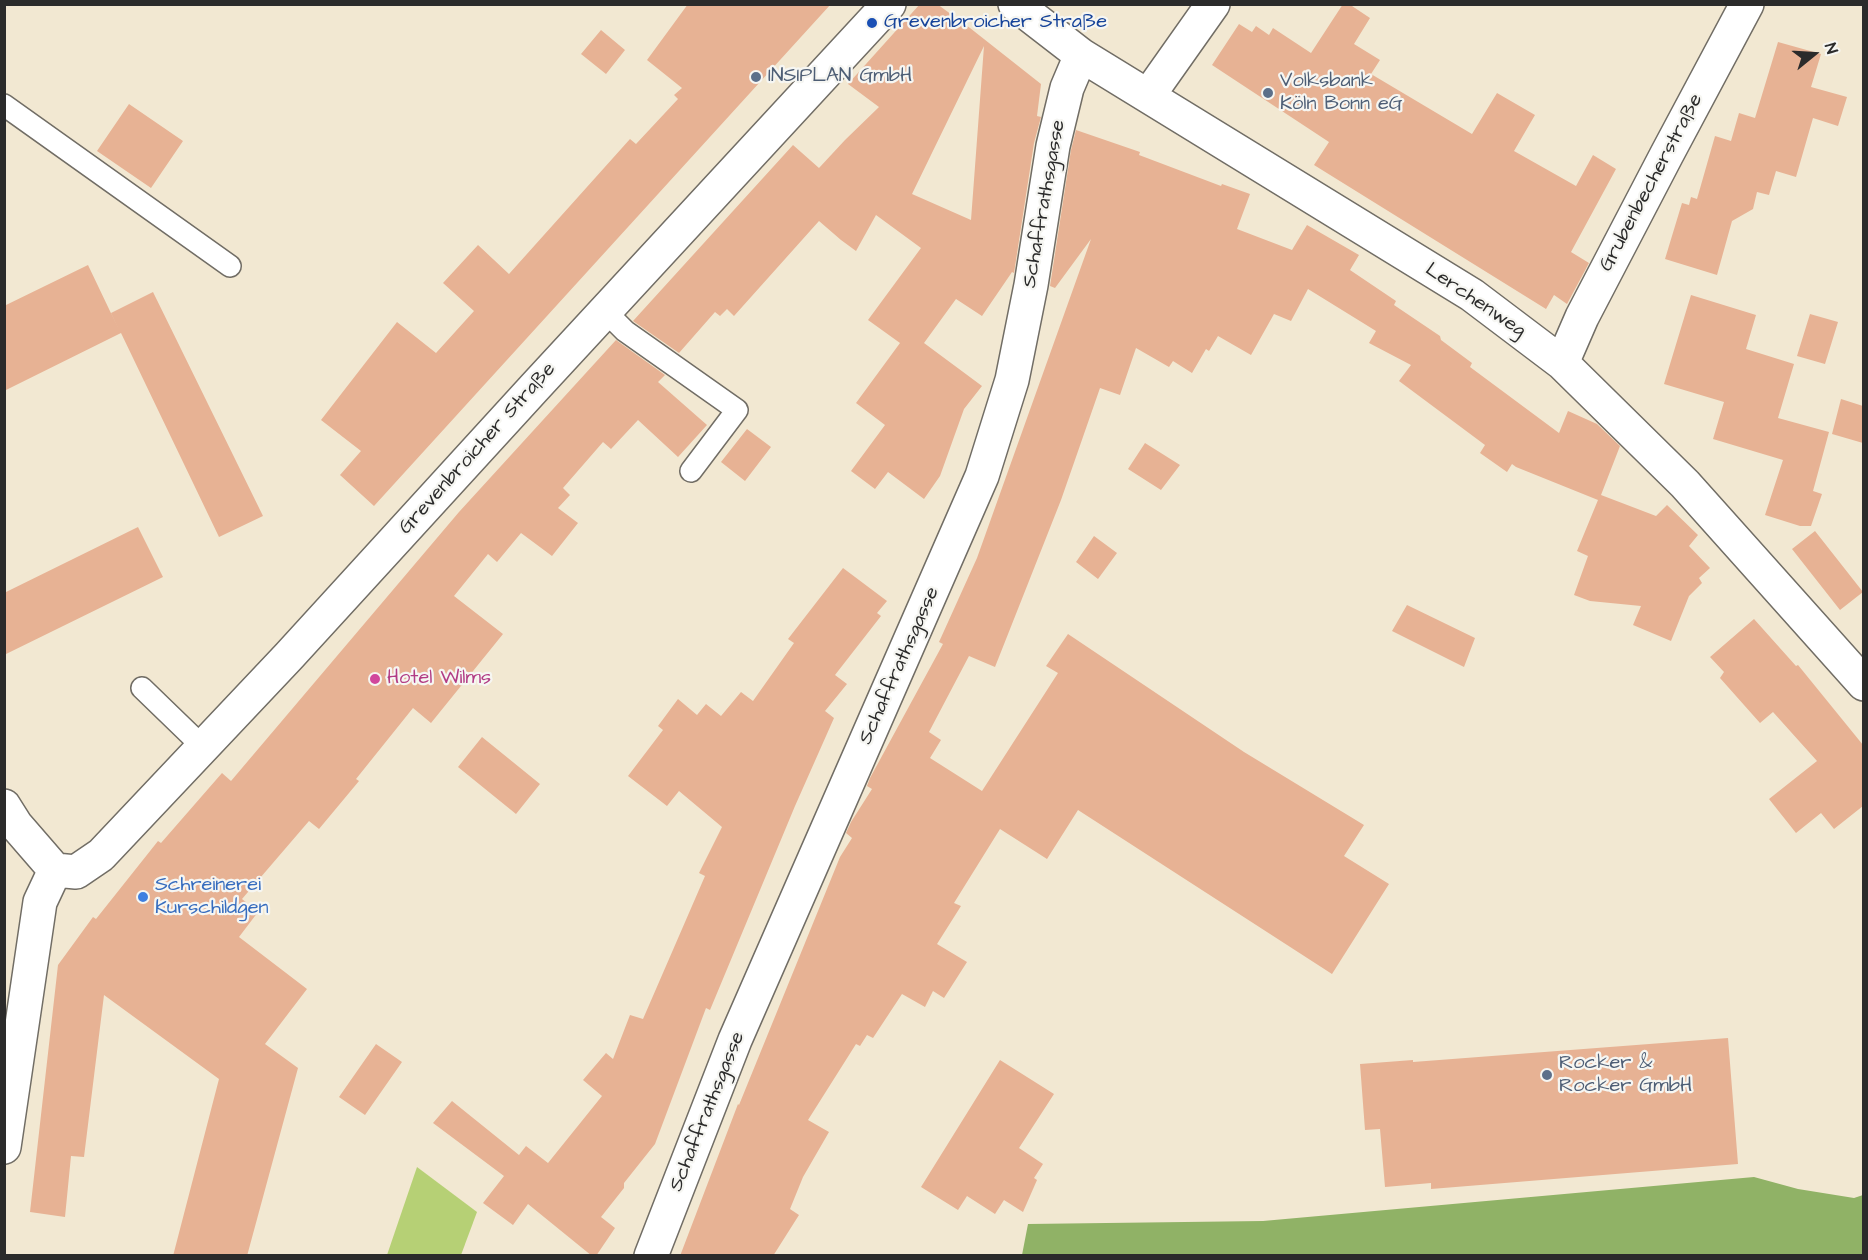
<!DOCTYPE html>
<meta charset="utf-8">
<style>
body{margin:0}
#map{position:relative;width:1868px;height:1260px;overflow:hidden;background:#f2e8d2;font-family:"Architects Daughter",sans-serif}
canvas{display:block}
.frame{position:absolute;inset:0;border:6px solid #2b2b2b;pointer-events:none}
.north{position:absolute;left:1784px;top:24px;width:60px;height:60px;-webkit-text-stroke:4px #f6f6f2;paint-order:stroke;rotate:72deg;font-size:16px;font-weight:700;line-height:24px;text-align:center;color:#2b2b2b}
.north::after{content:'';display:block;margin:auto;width:21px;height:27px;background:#2b2b2b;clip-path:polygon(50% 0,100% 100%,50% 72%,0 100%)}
</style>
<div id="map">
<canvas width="1868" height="1260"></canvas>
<div class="frame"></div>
<div class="north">N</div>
</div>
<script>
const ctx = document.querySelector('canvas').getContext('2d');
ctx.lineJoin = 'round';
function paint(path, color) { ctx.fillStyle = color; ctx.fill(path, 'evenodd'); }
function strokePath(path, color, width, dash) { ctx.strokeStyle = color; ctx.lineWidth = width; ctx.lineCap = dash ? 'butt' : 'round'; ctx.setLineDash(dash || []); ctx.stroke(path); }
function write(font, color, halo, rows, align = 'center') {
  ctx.font = font + ' "Architects Daughter",sans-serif'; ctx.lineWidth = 4.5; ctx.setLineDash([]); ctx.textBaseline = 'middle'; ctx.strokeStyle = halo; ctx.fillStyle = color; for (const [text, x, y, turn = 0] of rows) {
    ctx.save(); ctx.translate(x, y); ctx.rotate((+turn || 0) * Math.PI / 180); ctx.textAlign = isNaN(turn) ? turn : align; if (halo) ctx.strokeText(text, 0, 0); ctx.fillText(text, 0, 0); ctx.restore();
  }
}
paint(new Path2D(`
 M417,1167L477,1212L461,1255H387Z`), '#b6d075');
paint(new Path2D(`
 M1754,1177L1798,1189L1854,1198L1863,1195V1255H1022L1028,1224L1263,1221Z`), '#90b266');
paint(new Path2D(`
 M688,4H831L374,506L340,475L361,451L321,420L397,322L436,353L474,311L443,283L478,245L509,274L630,139L636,144L678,99L674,95L682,88L647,60Z
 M920,4H937L970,28L1041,84L1037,116L1041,117L1034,143L1014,273L1012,272L1010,275L982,316L956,299L924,343L982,386L964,409L940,476L924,499L888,472L875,489L851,471L885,425L856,403L900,343L868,320L921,248L876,215L856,251L841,240L819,221L734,316L727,309L720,316L715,312L679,353L633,321L793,145L819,168L845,140L879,107L848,84ZM984,46L971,220L912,194Z
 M1343,4H1349L1370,18L1354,44L1380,60L1371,74L1472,134L1497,93L1535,115L1514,151L1576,186L1593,155L1616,169L1571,252L1589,263L1567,304L1554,295L1546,309L1314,165L1329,142L1212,65L1239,24L1252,32L1256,26L1269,35L1273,28L1311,53Z
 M601,30L625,50L606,74L581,54Z
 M1778,42L1821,54L1811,87L1847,97L1838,126L1813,118L1796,177L1776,171L1769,195L1757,192L1753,209L1732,221L1717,275L1665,259L1682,203L1689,205L1691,197L1697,199L1715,136L1731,141L1739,113L1755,118Z
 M129,104L183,141L151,188L97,151Z
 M1076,130L1140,152L1139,155L1221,186L1222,184L1250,194L1237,229L1292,250L1307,225L1359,255L1350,270L1396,301L1394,305L1440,336L1441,340L1472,363L1470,367L1559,433L1568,411L1597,424L1620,446L1601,495L1656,516L1667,505L1698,535L1689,546L1710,568L1699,578L1702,583L1689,596L1671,641L1633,625L1641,606L1590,601L1574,595L1588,556L1577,551L1598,500L1516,467L1512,464L1507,472L1480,453L1485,445L1399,381L1411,365L1369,343L1376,331L1308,289L1291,321L1274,314L1251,355L1218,336L1209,351L1206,349L1192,373L1173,361L1169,367L1136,348L1120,395L1100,388L1061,500L995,667L969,656L929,732L941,740L930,758L982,791L1058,673L1046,666L1068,634L1244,752L1364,825L1344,856L1389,884L1332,974L1078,810L1047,859L1000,829L954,903L961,906L937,944L967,962L944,998L933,991L925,1007L902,994L873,1038L867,1035L860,1046L856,1044L808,1120L829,1132L803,1177L790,1209L799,1215L773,1256H680L738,1104L739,1105L840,857L852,838L846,833L851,822L872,789L867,786L870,778L943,644L939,642L977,558L1091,239L1055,288L1050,286L1071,150Z
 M88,265L119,330L111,313L153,292L263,516L219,537L121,333L4,391V306Z
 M1691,295L1756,315L1746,349L1794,364L1778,418L1829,432L1813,491L1822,494L1811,526H1800L1765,515L1783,460L1713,439L1724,402L1664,384Z
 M1810,314L1838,322L1825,364L1797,356Z
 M616,340L665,375L658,382L707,425L678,457L638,420L611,449L603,442L563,488L570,495L558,508L578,523L552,556L521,533L497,562L488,554L454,596L503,634L431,723L413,708L356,779L359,781L319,829L309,821L242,899L258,912L239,937L307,989L265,1044L298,1068L247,1256H173L219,1079L104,995L84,1157L71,1156L65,1217L30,1212L58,965L93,917L96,919L158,841L161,843L222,773L231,781L459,512Z
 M1841,399L1863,406V443L1832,434Z
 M747,429L771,447L745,481L721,462Z
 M1145,443L1180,465L1161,490L1128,469Z
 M138,527L163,577L4,655V593Z
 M1815,531L1863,592L1840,610L1792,549Z
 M1094,536L1117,553L1098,579L1076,562Z
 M843,568L887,601L877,613L881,616L835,675L847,684L825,711L834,718L795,806L710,1010L706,1008L655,1144L624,1183V1188L601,1217L615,1228L596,1256H592L528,1204L513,1225L483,1203L504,1176L433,1123L452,1101L519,1155L526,1146L548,1163L602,1096L583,1080L606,1053L613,1059L630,1015L643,1019L705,876L699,873L722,827L679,791L667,806L628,776L663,730L658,726L678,699L697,715L706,704L721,716L741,692L753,701L794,643L788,639Z
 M1407,605L1475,638L1464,667L1392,631Z
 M1754,619L1796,666L1798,665L1863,745V806L1834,829L1821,813L1796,833L1769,799L1817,761L1773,712L1760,723L1720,678L1724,672L1710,657Z
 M482,737L540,784L516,814L458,767Z
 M1728,1038L1738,1164L1431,1189V1183L1385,1187L1380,1129L1365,1130L1360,1064L1413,1060V1062Z
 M376,1044L402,1062L365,1115L339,1097Z
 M1000,1060L1054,1094L1019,1148L1043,1164L1034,1178L1037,1180L1023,1212L1004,1200L995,1214L967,1196L958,1210L921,1187Z`), '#e7b294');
const lane = new Path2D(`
 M4,105L230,266
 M605,311L625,331L737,410L691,471
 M142,688L204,748`);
const street = new Path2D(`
 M1015,4L1081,55L1472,295L1562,363L1685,484L1864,684
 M1148,96L1213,4
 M1562,363L1582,317L1667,154L1747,4
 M4,806L16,825L55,870
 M55,870L76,872L101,855L289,656L534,388L889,4
 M4,1147L40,902L55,870
 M651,1256L735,1040L982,476L1012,380L1031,285L1053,146L1067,88L1081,55`);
strokePath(lane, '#716d65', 24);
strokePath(street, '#716d65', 36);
strokePath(lane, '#fff', 21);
strokePath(street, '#fff', 33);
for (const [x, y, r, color] of [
 [872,23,6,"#1a4fb4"],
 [756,77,6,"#5c6f8a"],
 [1268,93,6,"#5c6f8a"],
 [375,679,6,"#d1479c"],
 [143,897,6,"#3f7fe0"],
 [1547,1075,6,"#5c6f8a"]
]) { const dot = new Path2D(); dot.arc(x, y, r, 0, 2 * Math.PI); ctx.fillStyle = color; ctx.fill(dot); strokePath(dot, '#f6f6f2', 2); }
write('20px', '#164399', '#f6f6f2', [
 ["Grevenbroicher Straße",884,23]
], 'left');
write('20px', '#4e5e75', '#f6f6f2', [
 ["INSIPLAN GmbH",768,77],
 ["Volksbank",1280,82],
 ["Köln Bonn eG",1280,105],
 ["Rocker &",1559,1064],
 ["Rocker GmbH",1559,1087]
], 'left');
write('20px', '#2b2b2b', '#f6f6f2', [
 ["Grubenbecherstraße",1652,183,-62],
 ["Schaffrathsgasse",1045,204,-80],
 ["Lerchenweg",1475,301,34],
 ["Grevenbroicher Straße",478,449,-48],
 ["Schaffrathsgasse",900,666,-66],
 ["Schaffrathsgasse",708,1112,-68]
]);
write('20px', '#b23c85', '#f6f6f2', [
 ["Hotel Wilms",387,679]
], 'left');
write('20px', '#366cbe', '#f6f6f2', [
 ["Schreinerei",155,886],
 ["Kurschildgen",155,909]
], 'left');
</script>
